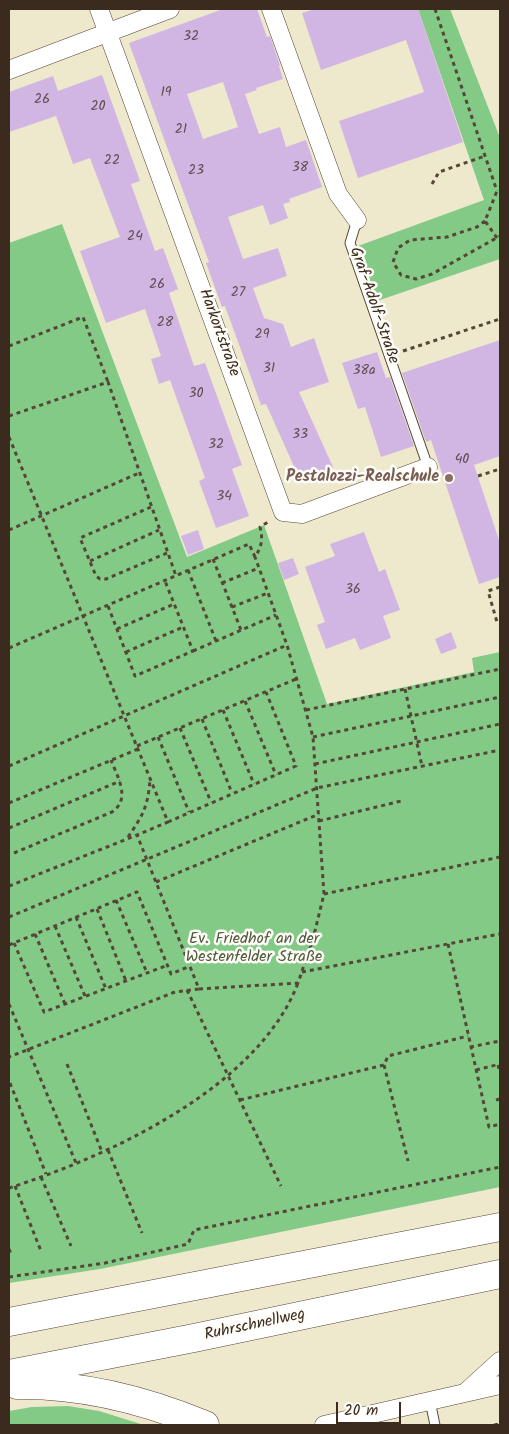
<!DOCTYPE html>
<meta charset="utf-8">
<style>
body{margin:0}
#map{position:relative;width:509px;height:1434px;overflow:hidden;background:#eee8cd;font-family:Kalam,sans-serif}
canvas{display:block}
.frame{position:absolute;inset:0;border:10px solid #3b2a1e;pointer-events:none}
.scale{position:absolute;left:336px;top:1402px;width:65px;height:22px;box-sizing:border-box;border:2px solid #3b2a1e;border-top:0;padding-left:6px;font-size:15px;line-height:18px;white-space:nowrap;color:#3b2a1e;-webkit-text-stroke:4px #fdfcf7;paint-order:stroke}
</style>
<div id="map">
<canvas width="509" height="1434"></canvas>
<div class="frame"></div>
<div class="scale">20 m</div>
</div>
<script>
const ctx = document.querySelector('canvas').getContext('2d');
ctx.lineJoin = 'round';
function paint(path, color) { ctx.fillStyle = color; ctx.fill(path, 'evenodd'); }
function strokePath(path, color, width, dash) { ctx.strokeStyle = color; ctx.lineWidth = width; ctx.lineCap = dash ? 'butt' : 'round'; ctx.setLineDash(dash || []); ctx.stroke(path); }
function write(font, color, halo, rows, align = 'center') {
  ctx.font = font + ' Kalam,sans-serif'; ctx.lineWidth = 5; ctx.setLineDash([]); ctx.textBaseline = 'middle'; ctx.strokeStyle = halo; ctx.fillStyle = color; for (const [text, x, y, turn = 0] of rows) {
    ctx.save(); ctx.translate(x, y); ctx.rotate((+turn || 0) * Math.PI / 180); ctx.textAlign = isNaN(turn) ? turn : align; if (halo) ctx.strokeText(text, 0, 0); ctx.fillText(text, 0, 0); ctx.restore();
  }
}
paint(new Path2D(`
 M418,9H450L500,138V259L377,301L358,246L484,200Z
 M62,224L187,557L264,525L327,704L474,672L472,658L500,652V1187L100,1269L9,1283V243Z
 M68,1406L99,1411L144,1425H9V1411L32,1407Z`), '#82ca86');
paint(new Path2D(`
 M223,9H257L267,37L270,36L280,65L279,66L283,79L256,88L257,90L245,94L259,134L280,127L286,147L306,140L322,187L289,199L290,202L283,204L288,218L270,225L263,205L228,217L243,259L278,248L287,276L253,288L264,318L283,324L291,347L314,338L329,382L299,392L333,467L301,482L266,404L261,405L225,306L222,307L206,263L209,262L129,43ZM223,82L238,127L203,139L187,94Z
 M315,9H418L463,142L358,178L339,121L424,92L406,40L321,70L302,13Z
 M102,75L140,181L131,184L155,251L163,248L178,289L169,293L194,366L205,363L242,465L232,469L249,516L216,528L199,481L205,478L170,380L159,384L151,359L161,356L145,309L106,323L80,251L120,237L90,158L73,164L56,116L9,132V92L53,76L58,91Z
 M500,340V456L474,465L500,543V577L479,584L431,440L426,442L402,373Z
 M377,352L386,378L390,377L414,446L381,457L365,407L358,409L342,363Z
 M198,530L204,549L188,555L181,536Z
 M364,532L379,572L385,569L400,610L383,616L391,638L360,650L355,638L326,649L317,625L325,622L305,567L335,556L330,544Z
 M293,558L299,574L284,580L278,563Z
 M451,632L457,648L441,654L435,639Z`), '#d1b6e4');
const service = new Path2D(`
 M357,220L350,243L428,467
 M430,1401L435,1425`);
const minor = new Path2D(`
 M99,9L283,512L302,514L428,467
 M271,9L338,194L357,220
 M9,70L170,9
 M467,1391L500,1361
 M324,1425L500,1385`);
const motorway = new Path2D(`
 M9,1322L500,1227
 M9,1374L194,1338L500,1274
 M17,1385C83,1384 145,1400 205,1425`);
strokePath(service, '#564638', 11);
strokePath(minor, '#564638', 19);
strokePath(motorway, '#564638', 29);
strokePath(new Path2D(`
 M435,9L497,191
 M432,184L439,172L485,156
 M485,221L477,227L447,237L410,240L398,248L393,262L401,275L416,279L432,274L500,236
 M497,238L485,221L497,191L500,190
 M9,346L83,317L108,382
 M403,351L500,319
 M9,416L108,382L176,576
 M9,437L168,822L137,835
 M478,476L500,469
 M151,507L80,538L96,576L100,579H106L167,553
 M9,530L139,473
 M213,559L241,630
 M90,561L159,530
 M188,570L216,641
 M222,583L259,568
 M500,587L488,591L497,622L500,621
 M108,606L135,676L193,651L165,581
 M232,607L268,593
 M117,629L174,604
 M9,648L249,544L255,557C262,546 263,539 260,527L268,522
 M193,651L276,615
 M126,652L183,627
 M405,689L422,766
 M245,701L276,775
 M223,710L254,784
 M306,710L500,669
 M202,719L232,793
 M180,728L211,802
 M158,737L189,812
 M313,737L500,697
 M137,746L296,679
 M315,764L500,724
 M9,766L287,645
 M9,803L138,749
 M319,821L401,801
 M168,822L296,766L266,692
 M9,828L120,781
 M128,837C143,815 148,807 150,779
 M14,853L112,812C131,799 118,778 111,760
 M156,882L319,814
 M9,886L137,835L199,989L175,992L9,1057
 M324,894L500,857
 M116,900L147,973
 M97,909L126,981
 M9,917L317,788L500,750
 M76,917L106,989
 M55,926L85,996
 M35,934L65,1004
 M14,943L44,1012L168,965
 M448,944L489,1127L500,1124
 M9,945L137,892L171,974L190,966
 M302,972L500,934
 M199,989L298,983L313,939L324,894L313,737L287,645L255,557
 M187,990L281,1186
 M9,1004L76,1163
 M470,1047L500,1041
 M67,1064L102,1152
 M384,1065L408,1161
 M498,1065L500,1072
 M476,1070L500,1064
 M10,1083L46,1174
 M240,1100L384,1065L388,1056L468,1036
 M496,1100L500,1099
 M108,1150L142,1233
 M41,1177L71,1246
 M15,1186L41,1251
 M9,1188C109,1156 258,1088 298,983
 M9,1249L12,1256
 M9,1277L105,1263L188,1244L194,1230L500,1167
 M494,1425L500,1424`), '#564638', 3, [4, 4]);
strokePath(service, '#fff', 9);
strokePath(minor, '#fff', 18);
strokePath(motorway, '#fff', 28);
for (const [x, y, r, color] of [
 [449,478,5,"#8d6e63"]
]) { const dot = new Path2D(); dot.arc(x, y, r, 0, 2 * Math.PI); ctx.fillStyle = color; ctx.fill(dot); strokePath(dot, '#fdfcf7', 2); }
write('14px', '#604d50', null, [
 ["32",191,38],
 ["19",166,94],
 ["26",42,101],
 ["20",98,108],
 ["21",181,131],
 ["22",112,162],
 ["38",300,169],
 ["23",196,172],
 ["24",135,238],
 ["26",157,286],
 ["27",238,294],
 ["28",165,324],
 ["29",262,336],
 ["31",269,370],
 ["38a",364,372],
 ["30",196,395],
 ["33",300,436],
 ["32",216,446],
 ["40",462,461],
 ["34",224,498],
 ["36",353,591]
]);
write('16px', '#3b2a1e', '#fdfcf7', [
 ["Graf-Adolf-Straße",373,306,71],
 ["Harkortstraße",218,333,70],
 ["Ruhrschnellweg",255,1326,-12]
]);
write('bold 16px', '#785e54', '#fdfcf7', [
 ["Pestalozzi-Realschule",439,478]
], 'right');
write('16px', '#505a3d', '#fdfcf7', [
 ["Ev. Friedhof an der",254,940],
 ["Westenfelder Straße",254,958]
]);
</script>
